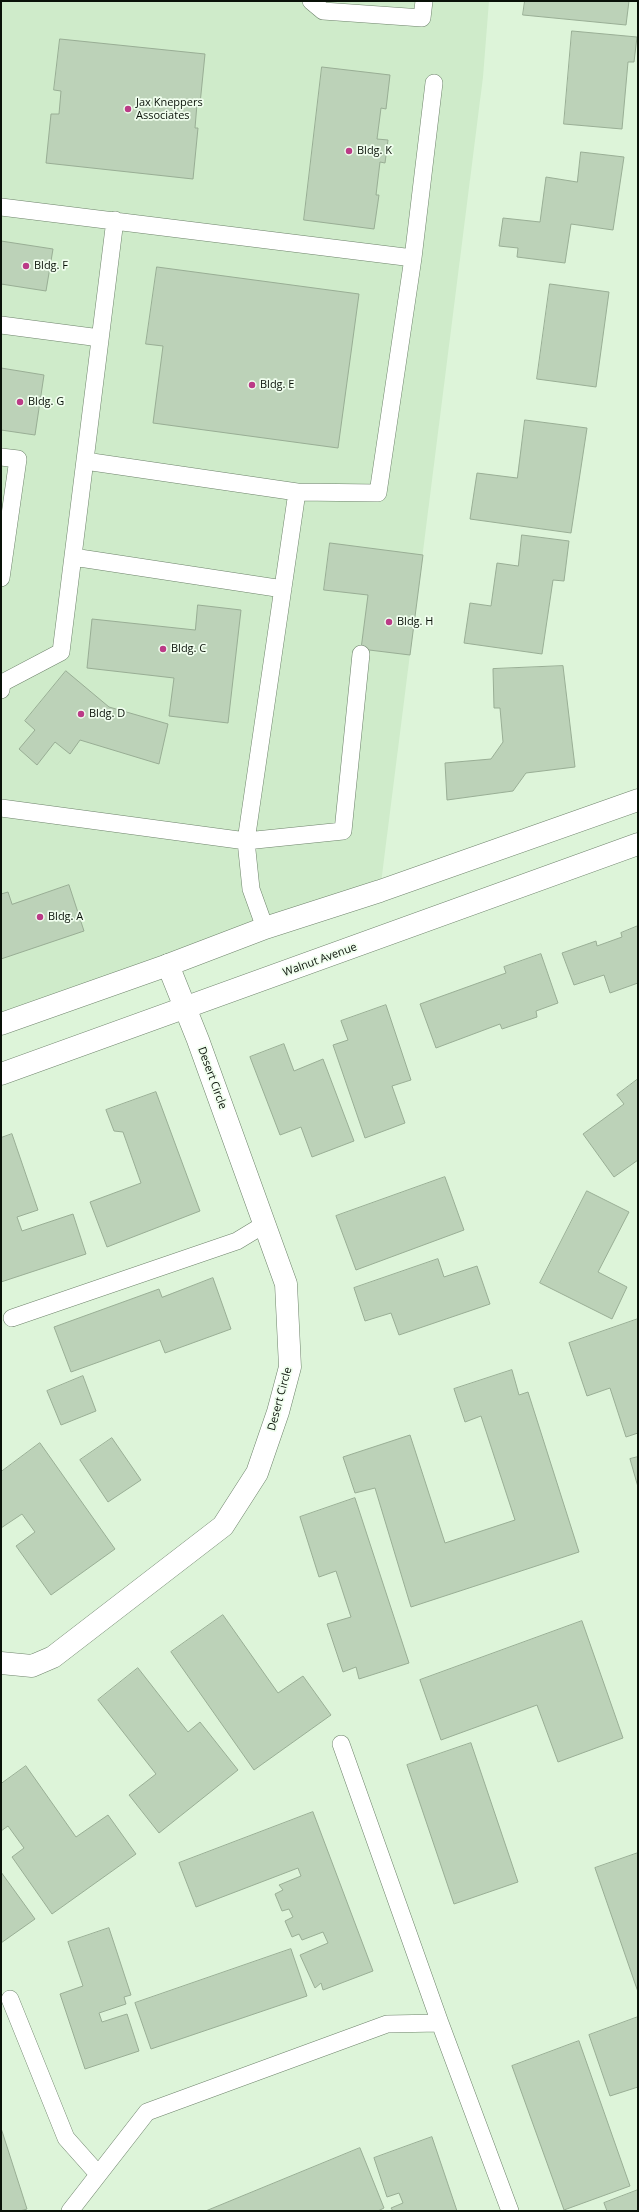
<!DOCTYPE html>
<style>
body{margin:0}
#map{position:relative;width:639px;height:2212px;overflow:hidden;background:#ddf4d9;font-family:"Open Sans",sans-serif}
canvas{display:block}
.frame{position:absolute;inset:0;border:2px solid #091108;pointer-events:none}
</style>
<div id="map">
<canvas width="639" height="2212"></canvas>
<div class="frame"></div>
</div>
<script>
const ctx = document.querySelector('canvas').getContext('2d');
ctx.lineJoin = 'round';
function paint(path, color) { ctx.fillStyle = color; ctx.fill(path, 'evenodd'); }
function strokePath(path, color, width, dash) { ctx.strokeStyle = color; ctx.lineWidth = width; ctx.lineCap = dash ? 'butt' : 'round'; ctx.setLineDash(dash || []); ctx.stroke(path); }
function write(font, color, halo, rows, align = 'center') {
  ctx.font = font + ' "Open Sans",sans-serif'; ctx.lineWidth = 3.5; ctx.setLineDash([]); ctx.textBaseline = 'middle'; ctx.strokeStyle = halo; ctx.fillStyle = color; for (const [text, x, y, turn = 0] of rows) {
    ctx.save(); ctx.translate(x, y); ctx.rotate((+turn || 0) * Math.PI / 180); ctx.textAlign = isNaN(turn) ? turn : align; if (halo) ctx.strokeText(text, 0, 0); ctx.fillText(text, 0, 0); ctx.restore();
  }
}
paint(new Path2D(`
 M1,1H489L483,77L380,891L1,1024Z`), '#cfebca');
const building = new Path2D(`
 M525,1H629L626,25L523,15Z
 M572,31L637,37L634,62H628L622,129L564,124Z
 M60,39L205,54L200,104H197L195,128H198L193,179L46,163L51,114H59L61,91L54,90Z
 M322,67L390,75L386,109L381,108L377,139L388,140L385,163L380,162L376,195H379L374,229L304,220Z
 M581,152L624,157L613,230L571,224L565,263L517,257L518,248L499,246L503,218L540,222L546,177L577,182Z
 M1,241L53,249L46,291L1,284Z
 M157,267L359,294L338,448L153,423L163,346L146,344Z
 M550,284L609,292L596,387L537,379Z
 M1,368L44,375L35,435L1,430Z
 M525,420L587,428L571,533L470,519L477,473L517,478Z
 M522,535L569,541L564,581L553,580L542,654L464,643L470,603L491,606L497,563L518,566Z
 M330,543L423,555L410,655L361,649L368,595L324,590Z
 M198,605L241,610L228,723L169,716L174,678L87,668L92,619L195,630Z
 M563,666L575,767L526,773L513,791L447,800L445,763L491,759L503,742L500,708H494L493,669Z
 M66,671L109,707L168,724L159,764L80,740L70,754L55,742L37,765L19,749L35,730L25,721Z
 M69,885L84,931L1,959V894L8,892L12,904Z
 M638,926V983L610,993L604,975L574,985L562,953L596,941L597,946L622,937L621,933Z
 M541,954L558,1003L536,1011L537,1017L502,1029L500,1024L436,1048L420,1004L506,973L504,967Z
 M386,1005L411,1080L392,1086L405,1123L365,1138L333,1045L348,1040L341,1021Z
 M284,1044L294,1071L323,1059L354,1141L312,1157L301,1127L280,1135L250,1057Z
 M638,1079V1160L614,1177L583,1134L624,1104L617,1095Z
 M156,1092L200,1211L107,1247L90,1202L141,1183L123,1132L114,1131L106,1110Z
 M12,1134L38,1210L17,1217L22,1231L73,1214L86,1254L1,1282V1138Z
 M445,1177L464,1230L356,1270L336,1216Z
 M587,1191L629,1212L598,1272L627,1287L612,1319L540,1283Z
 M438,1259L444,1277L477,1266L490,1304L399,1335L391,1313L365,1321L354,1288Z
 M213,1278L231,1329L165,1353L160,1340L71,1372L54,1327L159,1289L162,1297Z
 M638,1319V1433L626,1437L610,1388L587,1396L569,1343Z
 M512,1370L519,1395L528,1392L579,1552L411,1607L375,1488L355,1493L343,1457L410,1435L445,1543L515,1520L481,1416L465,1422L454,1389Z
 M83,1376L96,1411L61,1425L47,1391Z
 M112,1438L141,1480L108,1502L80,1460Z
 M40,1443L115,1549L51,1595L16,1546L35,1532L22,1514L1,1528V1472Z
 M638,1457V1487L630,1459Z
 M355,1498L409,1663L359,1679L356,1667L343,1672L327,1624L351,1617L336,1571L319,1577L300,1517Z
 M223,1615L278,1693L303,1676L331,1715L254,1770L171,1652Z
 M582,1621L623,1738L558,1762L537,1705L441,1740L420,1680Z
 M138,1668L188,1732L200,1722L238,1770L159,1833L129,1795L156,1774L98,1700Z
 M471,1743L518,1882L454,1904L407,1765Z
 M26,1766L76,1837L108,1815L136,1854L52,1914L12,1857L24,1848L8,1826L1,1831V1784Z
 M313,1812L373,1971L323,1990L321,1983L315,1988L300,1955L328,1943L323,1932L302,1940L299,1934L292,1937L285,1921L293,1917L289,1909L282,1911L275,1894L283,1890L279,1885L301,1876L298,1868L196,1907L179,1863Z
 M638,1853V1992L595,1868Z
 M1,1872L35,1919L1,1943Z
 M109,1928L131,1995L124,1997L126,2004L99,2013L102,2022L127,2014L139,2051L85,2069L60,1994L83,1986L68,1942Z
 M291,1949L307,1996L151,2049L135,2003Z
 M638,2017V2087L610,2096L589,2035Z
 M579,2041L630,2186L564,2210L512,2066Z
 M1,2128L27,2209L20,2211H1Z
 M432,2137L457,2211H393L391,2208L403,2203L399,2193L387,2197L374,2158Z
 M360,2148L384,2208L378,2211H206Z
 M638,2190V2211H607L604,2203Z`);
paint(building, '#bcd2b8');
strokePath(building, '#99ae95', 1);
const lane = new Path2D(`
 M311,1L323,11L422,18L424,1
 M1,207L413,258
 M1,325L100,338
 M1,457L18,459L1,578
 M85,461L297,492
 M73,557L283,589
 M1,690L2,683L61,652L115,220
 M1,808L246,841L343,831L361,654
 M265,928L251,889L246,841L297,492L378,493L413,258L434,83
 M12,1318L237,1241L265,1224
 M10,1999L66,2138L98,2174
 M440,2023L510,2211
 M70,2211L147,2112L387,2024L440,2023L341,1744`);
const street = new Path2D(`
 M1,1663L32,1666L53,1657L223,1526L257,1473L278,1412L290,1367L286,1284L198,1040L168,965`);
const secondary = new Path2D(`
 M1,1024L168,965L265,928L380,891L638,800
 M1,1074L638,844`);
strokePath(lane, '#6e836b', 18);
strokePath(street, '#6e836b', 23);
strokePath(secondary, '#6e836b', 23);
strokePath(lane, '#fff', 17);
strokePath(street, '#fff', 22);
strokePath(secondary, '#fff', 22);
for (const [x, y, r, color] of [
 [128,109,4,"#bb3b87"],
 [349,151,4,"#bb3b87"],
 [26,266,4,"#bb3b87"],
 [252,385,4,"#bb3b87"],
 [20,402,4,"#bb3b87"],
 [389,622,4,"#bb3b87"],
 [163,649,4,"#bb3b87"],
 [81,714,4,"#bb3b87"],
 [40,917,4,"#bb3b87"]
]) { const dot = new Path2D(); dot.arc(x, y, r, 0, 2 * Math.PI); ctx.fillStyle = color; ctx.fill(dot); strokePath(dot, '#f0feee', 1.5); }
write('11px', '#091108', '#f0feee', [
 ["Jax Kneppers",136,103],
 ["Associates",136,116],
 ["Bldg. K",357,151],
 ["Bldg. F",34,266],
 ["Bldg. E",260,385],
 ["Bldg. G",28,402],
 ["Bldg. H",397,622],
 ["Bldg. C",171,649],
 ["Bldg. D",89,714],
 ["Bldg. A",48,917]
], 'left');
write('11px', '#091108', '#f0feee', [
 ["Walnut Avenue",320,960,-20],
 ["Desert Circle",212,1078,70],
 ["Desert Circle",280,1399,-75]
]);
</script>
